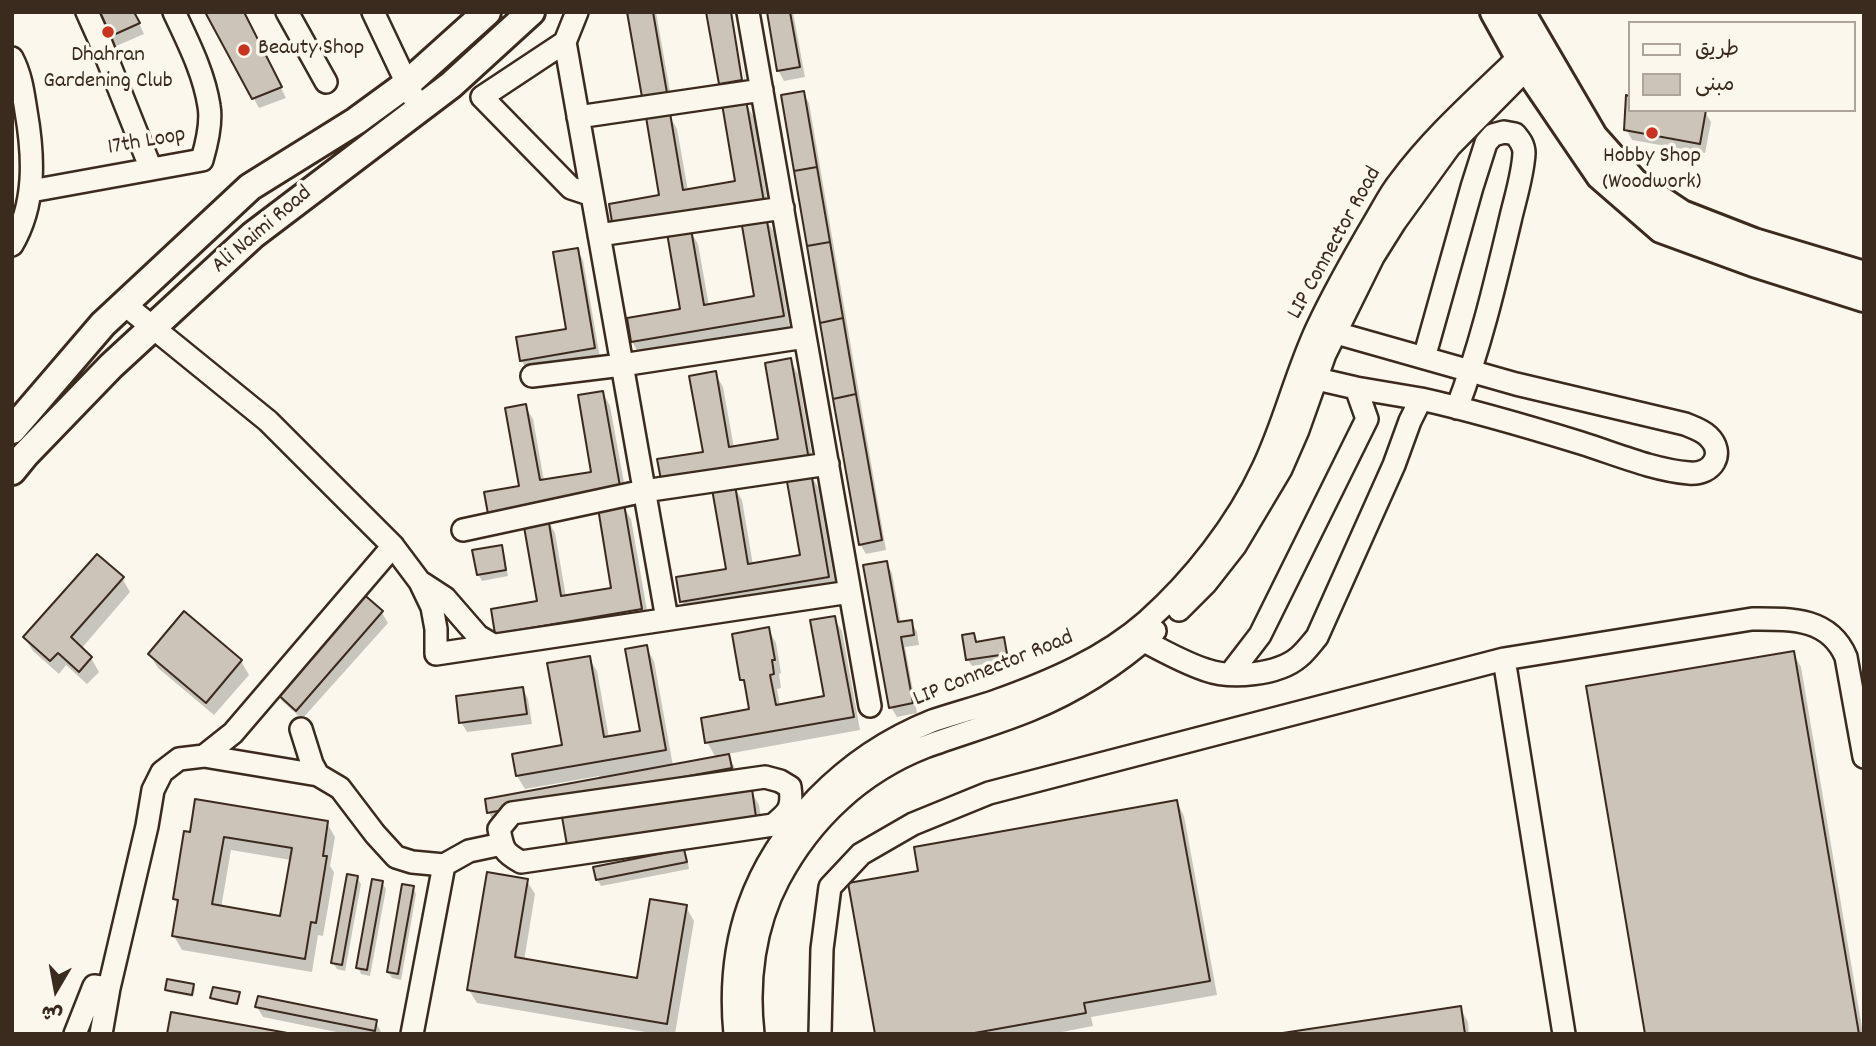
<!DOCTYPE html>
<meta charset="utf-8">
<style>
body{margin:0}
#map{position:relative;width:1876px;height:1046px;overflow:hidden;background:#fbf7ec;font-family:Dekko,"Playpen Sans Arabic",sans-serif}
canvas{display:block}
.frame{position:absolute;inset:0;border:14px solid #3b2a1e;pointer-events:none}
.legend{position:absolute;left:1628px;top:21px;width:228px;height:91px;box-sizing:border-box;background:#fbf7ec;border:2px solid #aea59a;margin:0;padding:9px 12px;list-style:none;font-size:21px;color:#3b2a1e}
.legend li{display:flex;align-items:center;gap:14px;height:35px}
.legend b{width:35px;border:2px solid #aea59a}
.north{position:absolute;left:21px;top:955px;width:70px;height:70px;-webkit-text-stroke:5px #fbf7ec;paint-order:stroke;rotate:190deg;font-size:19px;font-weight:700;line-height:28px;text-align:center;color:#3b2a1e}
.north::after{content:'';display:block;margin:auto;width:24px;height:32px;background:#3b2a1e;clip-path:polygon(50% 0,100% 100%,50% 72%,0 100%)}
</style>
<div id="map">
<canvas width="1876" height="1046"></canvas>
<div class="frame"></div>
<ul class="legend">
<li><b style="height:9px;background:#fbf7ec"></b>طريق</li>
<li><b style="height:19px;background:#ccc4b9"></b>مبنى</li>
</ul>
<div class="north">ش</div>
</div>
<script>
const ctx = document.querySelector('canvas').getContext('2d');
ctx.lineJoin = 'round';
function paint(path, color) { ctx.fillStyle = color; ctx.fill(path, 'evenodd'); }
function strokePath(path, color, width, dash) { ctx.strokeStyle = color; ctx.lineWidth = width; ctx.lineCap = dash ? 'butt' : 'round'; ctx.setLineDash(dash || []); ctx.stroke(path); }
function write(font, color, halo, rows, align = 'center') {
  ctx.font = font + ' Dekko,sans-serif'; ctx.lineWidth = 7; ctx.setLineDash([]); ctx.textBaseline = 'middle'; ctx.strokeStyle = halo; ctx.fillStyle = color; for (const [text, x, y, turn = 0] of rows) {
    ctx.save(); ctx.translate(x, y); ctx.rotate((+turn || 0) * Math.PI / 180); ctx.textAlign = isNaN(turn) ? turn : align; if (halo) ctx.strokeText(text, 0, 0); ctx.fillText(text, 0, 0); ctx.restore();
  }
}
paint(new Path2D(`
 M89,12H134L144,34L107,50Z
 M207,12H243L286,98L259,108Z
 M629,12H656L672,103L650,106L644,96Z
 M729,12L742,89L746,88L733,12L747,90L726,94L720,83Z
 M768,12H793L805,77L784,81L778,70Z
 M803,93L809,103L886,550L866,554L860,544Z
 M1627,97L1629,98V110L1705,112L1711,122L1705,153L1632,140L1626,129Z
 M745,102L753,116L770,216L765,217L773,231L790,330L640,355L632,342L682,310L661,197L669,115L677,129L688,191L737,182ZM743,220L756,298L709,306L698,244L690,230Z
 M577,250L583,260L600,358L527,371L522,361L568,330Z
 M790,360L798,374L815,473L810,474L818,487L836,590L690,615L682,602L728,570L714,491L671,498L663,484L705,453L715,373L723,387L734,448L780,440ZM788,478L802,556L753,565L742,500L734,487Z
 M603,393L610,406L628,505L623,506L631,519L649,622L504,647L496,633L539,603L521,487L525,406L533,419L544,481L593,473ZM600,510L613,589L566,597L555,533L547,519Z
 M501,547L504,553L508,576L482,581L478,574Z
 M886,563L892,573L901,624L911,622L917,632L919,645L905,647L917,713L897,717L891,707Z
 M122,578L130,592L81,649L91,658L99,672L87,684L66,665L59,674L33,651L25,638Z
 M361,594L382,613L388,623L302,719L282,701L276,691Z
 M834,618L842,631L860,730L727,754L734,766L737,778L495,823L489,813L600,780L599,776L525,789L517,776L564,746L589,658L597,671L609,738L642,732L646,647L654,661L673,766L716,758L707,742L751,710L747,690L742,680L768,629L776,643L781,673L779,674L781,688L777,689L780,706L826,698Z
 M974,635L978,643L1003,639L1006,645L1009,660L972,666L968,660L964,637Z
 M1793,653L1801,667L1863,1034H1646Z
 M150,655L241,661L249,675L214,715L158,668Z
 M523,689L528,699L532,724L467,732L461,722Z
 M751,791L759,805L763,831L576,858Z
 M1177,802L1184,816L1217,995L1091,1017L1093,1026L1052,1034H877L920,872Z
 M327,823L335,837L330,866L334,872L323,936L318,935L312,972L182,950L174,936L179,906L174,898L191,834ZM231,850L291,860L281,918L221,908Z
 M683,851L687,857L689,869L601,886L597,879Z
 M357,878L361,884L345,971L337,969L333,963Z
 M527,881L535,894L524,961L638,980L686,907L694,921L675,1034H657L477,1003L469,990Z
 M382,883L386,889L370,976L361,974L358,967Z
 M413,887L416,894L401,980L392,978L388,972Z
 M193,986L195,988L193,997L168,992L166,989Z
 M239,994L240,996L238,1005L214,1000L212,998Z
 M257,1007L376,1022L382,1034H346L263,1017Z
 M1460,1008L1468,1022L1469,1034H1287Z`), '#0003');
const building = new Path2D(`
 M87,12H134L140,23L100,41Z
 M205,12H244L282,87L252,99Z
 M627,12H653L667,93L642,97Z
 M706,12H731L742,80L719,84Z
 M767,12H790L800,67L777,71Z
 M804,91L817,167L794,171L781,95Z
 M1626,95L1629,96V110H1706L1700,144L1624,130Z
 M746,100L764,202L613,228L609,204L659,195L646,117L670,113L683,190L735,181L722,104Z
 M817,167L830,242L807,246L794,171Z
 M766,216L784,316L631,342L627,318L680,309L667,233L691,229L704,305L754,296L741,220Z
 M830,242L843,318L820,323L807,246Z
 M578,248L595,348L520,361L516,337L566,329L553,252Z
 M843,318L856,394L833,399L820,323Z
 M791,358L809,460L662,485L657,459L703,452L689,376L716,371L729,447L778,439L765,363Z
 M603,391L621,492L488,514L484,492L519,486L505,408L526,404L540,480L591,472L578,395Z
 M856,394L882,540L859,545L833,399Z
 M811,472L829,577L680,602L676,577L726,569L712,489L735,485L748,564L800,555L786,476Z
 M624,504L642,609L495,634L491,609L537,601L523,521L548,517L561,596L611,588L598,508Z
 M502,545L506,570L477,575L472,550Z
 M97,554L124,577L71,637L92,657L79,672L58,653L50,661L23,637Z
 M887,561L898,622L912,620L914,635L901,637L913,703L889,708L863,565Z
 M361,592L383,611L296,711L274,691Z
 M184,611L242,660L206,703L148,654Z
 M835,616L854,717L705,743L701,718L749,709L744,680H740L732,634L769,627L775,660H772L774,674L770,675L776,705L824,696L810,620Z
 M974,633L976,642L1004,637L1007,654L966,660L962,635Z
 M647,645L666,750L516,776L512,754L562,745L547,663L590,656L604,737L640,731L625,649Z
 M1794,651L1859,1034H1645L1586,686Z
 M523,687L527,714L459,723L456,696Z
 M729,754L732,768L487,813L485,799Z
 M752,789L756,817L567,845L562,817Z
 M195,799L328,821L323,856H327L316,923L311,922L305,959L172,936L178,900L173,899L184,831L190,832ZM224,837L292,848L280,916L212,904Z
 M1177,800L1210,981L1084,1003L1086,1013L969,1034H875L848,883L918,871L914,847Z
 M684,849L687,862L596,880L593,867Z
 M487,872L528,879L515,957L637,978L650,899L687,905L667,1024L467,990Z
 M347,874L358,876L342,965L331,963Z
 M372,879L383,881L367,970L356,968Z
 M402,884L414,886L398,974L387,972Z
 M167,979L194,984L192,995L165,990Z
 M213,987L240,992L237,1004L210,998Z
 M258,996L377,1020L375,1031L255,1007Z
 M1461,1006L1465,1034H1276Z
 M171,1012L293,1034H167Z`);
paint(building, '#ccc4b9');
strokePath(building, '#3b2a1e', 2);
const minor = new Path2D(`
 M87,12L100,41L151,169
 M287,12L326,82
 M373,12L419,109
 M577,12L565,42L482,97L571,188L592,195
 M748,12L870,706
 M565,42L667,619
 M12,58C21,75 23,92 26,111C34,157 36,204 12,245
 M578,117L762,90
 M31,191L202,160C207,143 212,123 209,106C204,73 188,42 174,12
 M599,235L783,208
 M124,304L268,421L393,546L420,582L432,607L436,629V654L850,592
 M1424,358L1472,187L1486,143L1493,135L1504,132L1515,134C1520,140 1524,145 1524,153C1523,175 1515,199 1510,221C1495,284 1480,348 1457,408
 M532,376L622,365L805,337
 M1304,376L1356,388L1421,399
 M463,530L644,491L828,464
 M422,583L445,598L478,636L493,645
 M1179,610L1206,583L1235,546L1281,469L1298,430L1325,354L1373,257L1395,222L1450,146L1534,61
 M1133,635C1156,647 1181,662 1206,670C1231,679 1278,675 1299,657C1306,651 1311,644 1317,637L1394,465L1410,421L1421,399C1475,411 1529,427 1581,443C1616,454 1653,470 1689,473C1713,475 1726,453 1708,436C1702,430 1692,427 1685,424L1516,384L1322,329
 M1504,659L1752,619C1790,619 1829,617 1846,657L1864,757
 M1230,674L1260,635L1367,419L1356,388
 M301,729L312,764L318,775
 M204,756L318,775L340,788L375,834L396,857L412,862L444,865
 M765,777L780,781L790,787C793,808 789,812 773,825L521,862C503,852 503,849 499,829L512,813Z
 M75,1034L94,986L109,988
 M101,1034L109,988L147,826L153,790L162,772L179,759L204,756L233,733L393,546
 M412,1034L444,865L469,851L502,844
 M735,1034C726,941 753,865 817,798C851,763 887,739 932,721C953,714 975,708 996,701C1049,682 1104,659 1147,621C1193,580 1237,524 1263,468C1285,422 1296,372 1318,326C1335,290 1355,255 1375,221C1383,208 1390,193 1400,181C1434,135 1478,97 1519,57L1534,54
 M753,1034C747,981 754,926 779,879C811,819 861,772 925,747C960,734 996,724 1030,710C1077,691 1118,664 1155,631
 M820,1034L822,949L830,887L861,854L913,824L989,793L1504,659L1564,1034`);
const major = new Path2D(`
 M1494,12L1519,57L1600,176L1661,229L1754,263L1864,298
 M1521,12L1594,137L1634,182L1682,214L1754,242L1864,275
 M12,430L103,324L250,187L356,121L408,83L487,12
 M12,471L25,455L111,366L253,235L451,85L531,12`);
strokePath(minor, '#3b2a1e', 26);
strokePath(major, '#3b2a1e', 32);
strokePath(minor, '#fbf7ec', 21);
strokePath(major, '#fbf7ec', 26);
for (const [x, y, r, color] of [
 [108,32,7,"#c8321e"],
 [244,50,7,"#c8321e"],
 [1652,133,7,"#c8321e"]
]) { const dot = new Path2D(); dot.arc(x, y, r, 0, 2 * Math.PI); ctx.fillStyle = color; ctx.fill(dot); strokePath(dot, '#fbf7ec', 2.5); }
write('23px', '#3b2a1e', '#fbf7ec', [
 ["Beauty Shop",258,50,"left"],
 ["Dhahran",108,57],
 ["Gardening Club",108,83],
 ["Hobby Shop",1652,158],
 ["(Woodwork)",1652,184]
]);
write('23px', '#3b2a1e', '#fbf7ec', [
 ["17th Loop",147,143,-10],
 ["Ali Naimi Road",263,231,-40],
 ["LIP Connector Road",1336,244,-61],
 ["LIP Connector Road",994,670,-22]
]);
</script>
